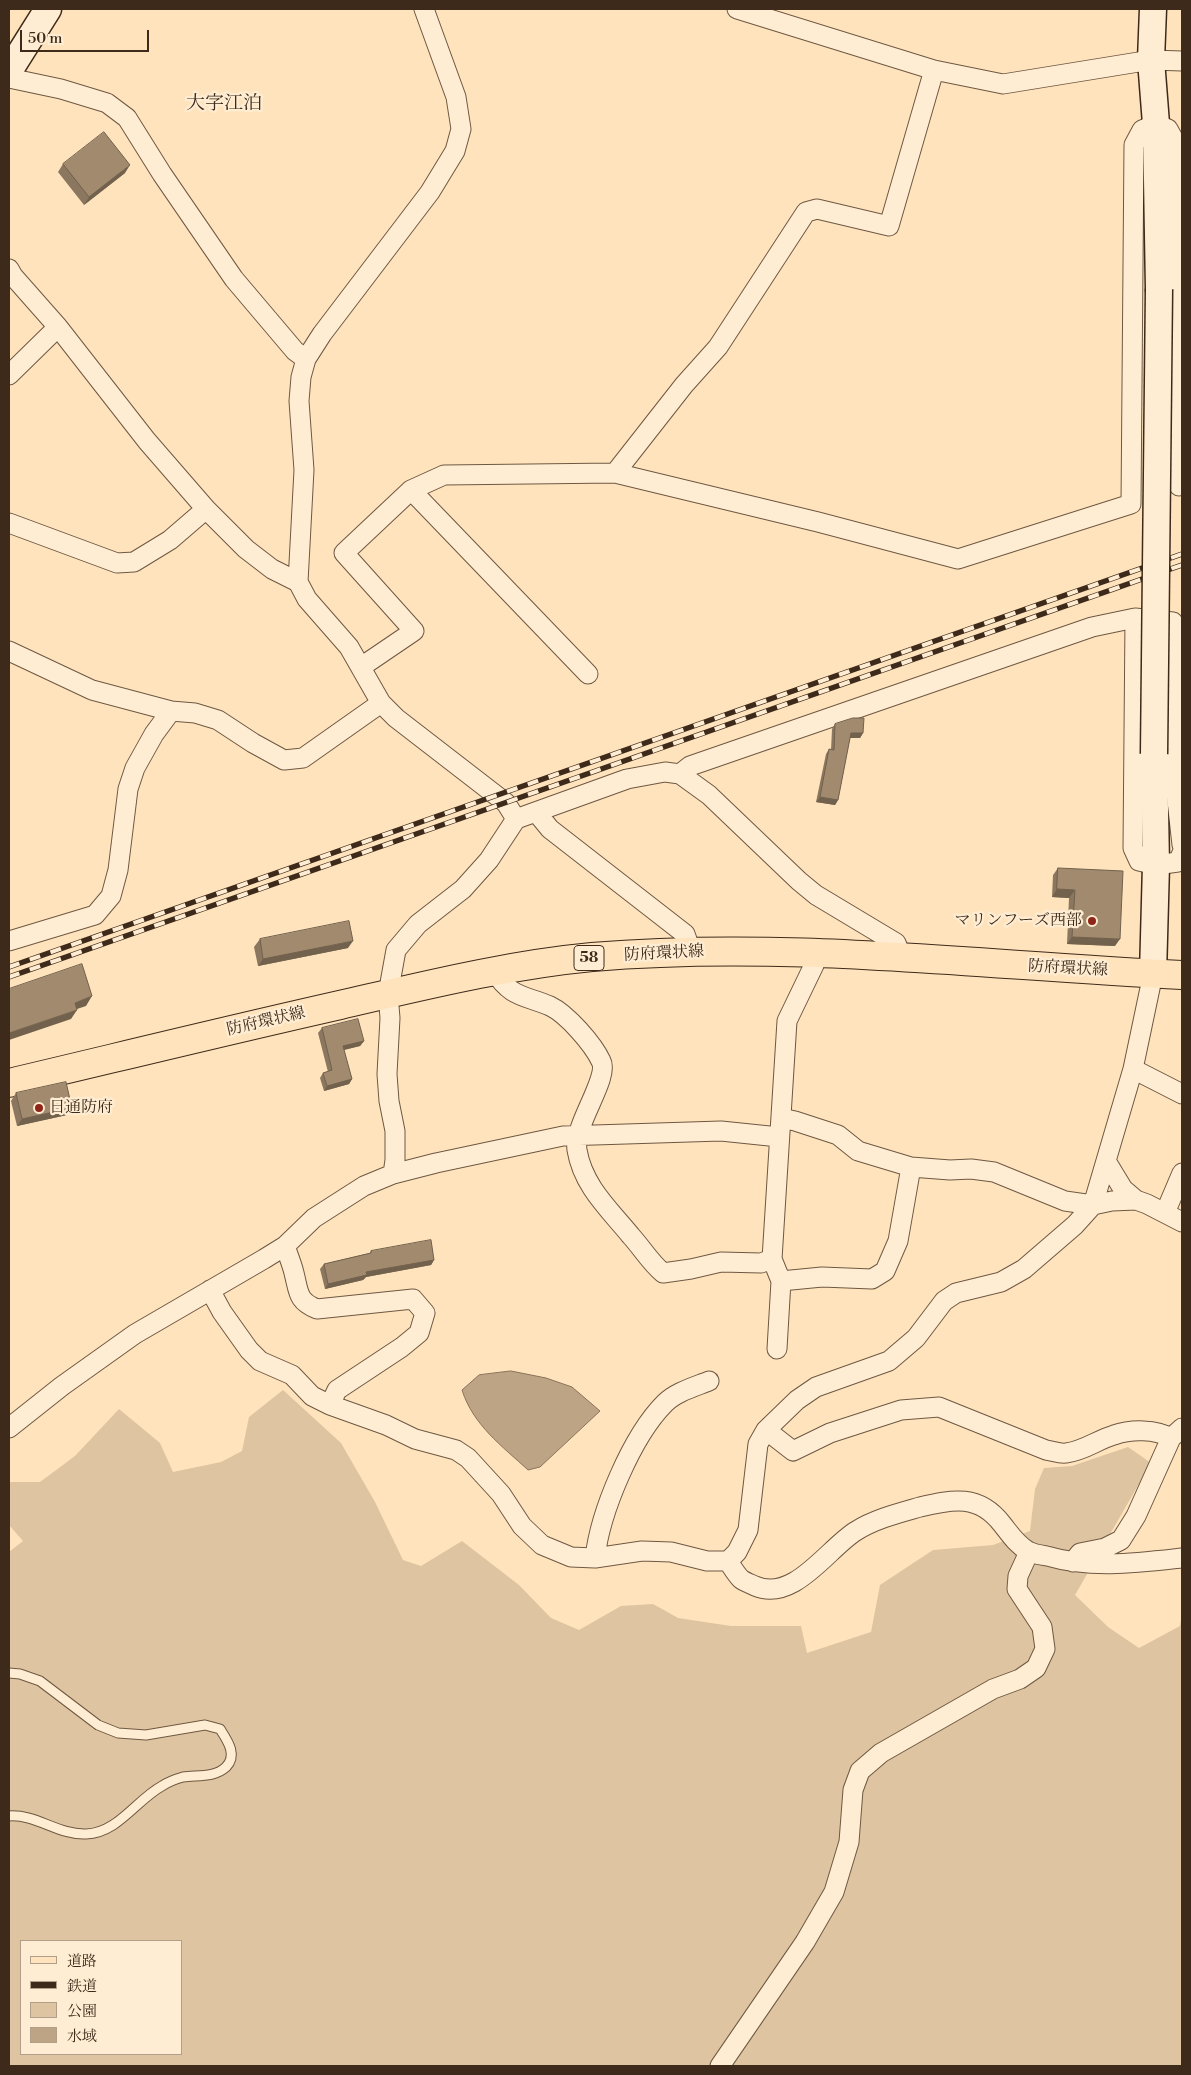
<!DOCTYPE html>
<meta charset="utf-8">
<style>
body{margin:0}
#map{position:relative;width:1191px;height:2075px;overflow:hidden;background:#ffe3bc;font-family:"Libre Bodoni","Noto Serif JP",serif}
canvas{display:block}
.frame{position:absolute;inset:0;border:10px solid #3e2a1a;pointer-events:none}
.legend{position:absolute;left:20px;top:1940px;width:162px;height:115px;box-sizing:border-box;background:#ffedd3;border:1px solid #b29f89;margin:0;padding:6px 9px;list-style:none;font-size:15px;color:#3e2a1a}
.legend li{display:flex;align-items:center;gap:10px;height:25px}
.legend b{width:25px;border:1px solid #b29f89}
.scale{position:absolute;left:20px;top:30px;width:129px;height:22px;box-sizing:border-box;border:2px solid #3e2a1a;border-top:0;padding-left:6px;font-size:15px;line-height:18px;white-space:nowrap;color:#3e2a1a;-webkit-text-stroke:4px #ffedd3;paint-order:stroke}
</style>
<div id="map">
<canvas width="1191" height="2075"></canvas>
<div class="frame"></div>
<ul class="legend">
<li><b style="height:6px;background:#ffe3bc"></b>道路</li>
<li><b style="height:6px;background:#3e2a1a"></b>鉄道</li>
<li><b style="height:14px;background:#dec4a0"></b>公園</li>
<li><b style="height:14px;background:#bda485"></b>水域</li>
</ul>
<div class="scale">50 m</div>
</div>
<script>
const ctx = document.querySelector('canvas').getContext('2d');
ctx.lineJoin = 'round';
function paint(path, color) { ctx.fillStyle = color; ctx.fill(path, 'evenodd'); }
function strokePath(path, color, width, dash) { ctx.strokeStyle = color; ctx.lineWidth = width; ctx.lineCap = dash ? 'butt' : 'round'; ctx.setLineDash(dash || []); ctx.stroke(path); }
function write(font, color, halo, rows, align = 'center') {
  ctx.font = font + ' "Libre Bodoni","Noto Serif JP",serif'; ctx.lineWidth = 4.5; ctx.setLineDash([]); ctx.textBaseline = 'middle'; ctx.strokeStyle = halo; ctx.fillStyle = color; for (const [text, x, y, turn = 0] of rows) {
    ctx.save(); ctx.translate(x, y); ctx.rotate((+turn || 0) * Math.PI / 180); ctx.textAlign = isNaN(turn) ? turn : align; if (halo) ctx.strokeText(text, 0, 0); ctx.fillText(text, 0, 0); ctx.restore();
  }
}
paint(new Path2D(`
 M283,1390L341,1443L375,1502L403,1560L421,1566L462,1541L519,1585L551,1618L579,1630L621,1606L653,1604L678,1618L731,1626H801L807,1653L871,1632L880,1585L933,1550L993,1545L1030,1531L1035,1489L1044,1468L1072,1466L1128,1447L1151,1463L1075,1595L1108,1627L1139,1648L1180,1626L1182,1614V2066H9V1552L23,1541L9,1525V1482H40L75,1456L119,1409L160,1443L173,1472L221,1462L242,1451L249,1417ZM21,1941H181V2054H21Z`), '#dec4a0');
const water = new Path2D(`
 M511,1371L546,1378L572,1387L600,1411L540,1467L528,1470C502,1446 473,1425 462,1390L479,1375Z`);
paint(water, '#bda485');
strokePath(water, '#8a735a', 1);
const lane = new Path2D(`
 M9,1673L20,1674L40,1681L98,1725L118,1733L146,1735L205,1725L220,1729C227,1740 238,1755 226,1767C214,1778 198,1775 183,1777C176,1779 168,1782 162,1786C136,1800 118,1833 86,1834C58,1835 36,1814 9,1816`);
const street = new Path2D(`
 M424,9L456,97L461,129L455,151L430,192L322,334L306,359L301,377L299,401L304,470L298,582L307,599L349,647L381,703L396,718L506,803L516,819
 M737,9L934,70L1003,84L1151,60L1182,61
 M9,78L61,89L107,103L127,118L162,174L234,279L295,351L306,359
 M9,269L13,276L58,327L147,441L206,509L246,549L272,569L298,582
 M9,375L58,327
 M615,473L684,385L718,347L806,212L817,209L889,226L934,70
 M411,490L588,674
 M9,523L117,563L134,562L170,540L206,509
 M1135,618L1133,848L1139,861L1156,865L1178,862L1182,853
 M9,651L92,690L171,711L195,713L218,720L253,743L284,760L303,758L381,703
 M361,667L414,631L344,553L411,490L444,475L615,473L818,522L958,559L1131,504L1134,145L1142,130L1156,124L1168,129L1178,147L1177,310L1179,486
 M680,774L690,766L1092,627L1135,618L1173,622V765L1182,845
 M536,812L550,829L685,934L691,951
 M9,941L95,915L111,896L118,870L128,789L135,768L154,734L171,711
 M494,971C511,998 524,995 550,1006C567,1014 593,1044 601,1061C610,1078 573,1125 577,1150C583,1186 609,1209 631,1236C642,1248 650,1262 663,1273L691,1269L721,1262L761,1263L772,1259
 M1133,1069L1182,1094
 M781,1118L795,1121L838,1135L858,1151L911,1167L950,1170L971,1169L994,1172L1065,1201L1093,1205L1112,1201L1136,1200
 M1106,1161L1123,1189L1136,1200L1147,1204L1182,1222
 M393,1174L395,1160V1131L389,1101L387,1074L390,1018L388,994L396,950L418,924L463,889L489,860L516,819L627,779L665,772L680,774L709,795L799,881L816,895L896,943L902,958
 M1165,1213L1182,1173
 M285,1246C288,1255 292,1264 294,1273C299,1292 297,1301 317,1309L413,1299L425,1313L419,1333L402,1347L337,1390L330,1405
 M781,1281L822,1277L872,1279L885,1271L898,1241L911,1167
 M210,1290L222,1312L249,1350L260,1361L292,1375L312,1396L330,1405L386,1425L415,1439L456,1450L468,1458L501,1494L522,1526L542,1545L571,1557L595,1558L642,1551L671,1552L707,1561H728L737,1552L748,1530L758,1444L766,1430L797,1400L816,1387L889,1361L916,1338L944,1301L956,1293L1001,1282L1024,1269L1075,1225L1093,1205L1133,1069L1153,974
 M777,1349L781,1281L772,1259L787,1021L814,965L815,954
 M9,1428L62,1386L135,1334L264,1259L285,1246L314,1218L364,1186L393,1174L436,1163L563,1136L721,1131L779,1137
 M766,1430L793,1451L830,1433L901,1410L939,1407L1046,1450C1053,1451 1060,1454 1066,1453C1084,1451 1097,1440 1114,1435C1131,1429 1156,1429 1171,1438
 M595,1558C600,1512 632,1436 665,1403C676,1392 694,1387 709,1381
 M728,1561C732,1567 736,1574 741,1579C745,1582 751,1584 755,1586C794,1603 828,1548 856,1531C875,1519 899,1513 920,1507C953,1499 979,1494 1002,1524C1010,1534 1017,1545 1028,1551C1033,1554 1041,1555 1047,1556C1091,1569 1137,1563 1182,1558
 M1073,1562L1080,1553L1105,1548L1121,1540L1136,1516L1171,1438L1182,1428
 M720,2066L805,1942L834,1892L849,1842L853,1790L860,1771L881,1753L993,1689L1020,1679L1036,1668L1045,1649L1042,1627L1017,1589L1018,1576L1029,1552`);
const secondary = new Path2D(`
 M1153,9L1151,60L1156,124L1159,289
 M9,71L48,9
 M1153,974L1156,865L1154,754`);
const primary = new Path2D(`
 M9,1083C119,1057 229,1030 340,1005C423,986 507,965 592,957C789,940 986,966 1182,975`);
strokePath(lane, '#6e5842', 11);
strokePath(street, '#6e5842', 21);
strokePath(secondary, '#3e2a1a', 29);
strokePath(primary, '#3e2a1a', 30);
strokePath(lane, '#ffedd3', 9);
strokePath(street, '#ffedd3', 19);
strokePath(secondary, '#ffedd3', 26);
strokePath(primary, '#ffe3bc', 28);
const rail = new Path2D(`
 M9,967L1182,554
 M9,977L1182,565`);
strokePath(rail, '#3e2a1a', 5.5);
strokePath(rail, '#ffedd3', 4, [11]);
const secondaryBridge = new Path2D(`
 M1154,754L1159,289`);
strokePath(secondaryBridge, '#3e2a1a', 29, []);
strokePath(secondaryBridge, '#ffedd3', 26);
paint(new Path2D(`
 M63,164L125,173L84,205L58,172Z
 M835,724L863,733L860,738H850L838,800L835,805L816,802L826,754L829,749L831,750L832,729Z
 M1058,868L1115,946L1067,944L1069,898L1052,897L1053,875Z
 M260,939L348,948L258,966L254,947Z
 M322,1028L364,1041L360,1046L344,1050L352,1079L349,1084L324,1091L320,1078L323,1073L328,1072L318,1033Z
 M16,1093L67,1115L17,1126L11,1101Z
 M371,1251L434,1260L431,1265L366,1277L363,1280L325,1289L320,1269L324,1264L370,1253Z`), '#8b775f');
paint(new Path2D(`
 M130,165L125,173L84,205L89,197Z
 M851,733H863L860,738H848Z
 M820,797L838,800L835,805L816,802Z
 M1057,889L1075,890L1069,898L1052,897Z
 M1072,937L1120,939L1115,946L1067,944Z
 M353,941L348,948L258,966L263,959Z
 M92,996L86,1006L68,1012L75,1003Z
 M77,1010L71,1019L9,1040V1033Z
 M364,1041L360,1046L339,1051L343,1046Z
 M352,1079L349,1084L324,1091L327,1086Z
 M72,1108L67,1115L17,1126L22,1119Z
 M434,1260L431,1265L366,1277L363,1280L325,1289L328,1284L366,1272Z`), '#71614d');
const building = new Path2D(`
 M104,132L130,165L89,197L63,164Z
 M853,718H864L863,733H851L838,800L820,797L829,749L834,750L835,724Z
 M1058,868L1123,871L1120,939L1072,937L1075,890L1057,889Z
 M349,921L353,941L263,959L260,939Z
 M82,964L92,996L75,1003L77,1010L9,1033V989Z
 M358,1019L364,1041L343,1046L352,1079L327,1086L323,1073L332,1070L322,1028Z
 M66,1082L72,1108L22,1119L16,1093Z
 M431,1240L434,1260L366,1272L367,1275L328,1284L324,1264L371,1253V1251Z`);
paint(building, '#a28a6e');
strokePath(building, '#71614d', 1);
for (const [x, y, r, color] of [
 [1092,921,5,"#8f2418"],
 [39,1108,5,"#8f2418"]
]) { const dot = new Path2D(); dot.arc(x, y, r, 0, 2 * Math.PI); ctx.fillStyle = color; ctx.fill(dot); strokePath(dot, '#ffedd3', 2); }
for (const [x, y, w] of [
 [589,958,30]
]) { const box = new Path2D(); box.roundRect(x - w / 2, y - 12.5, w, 25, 4); ctx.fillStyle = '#ffedd3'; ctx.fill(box); strokePath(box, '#3e2a1a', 1); }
write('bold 15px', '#3e2a1a', null, [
 ["58",589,958]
]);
write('16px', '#3e2a1a', '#ffedd3', [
 ["マリンフーズ西部",1082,921],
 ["日通防府",49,1108,"left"]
], 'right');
write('16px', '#3e2a1a', '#ffedd3', [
 ["防府環状線",664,954,-3],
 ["防府環状線",1068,969,3],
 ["防府環状線",266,1022,-13]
]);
write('19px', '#3e2a1a', '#ffedd3', [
 ["大字江泊",224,104]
]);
</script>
